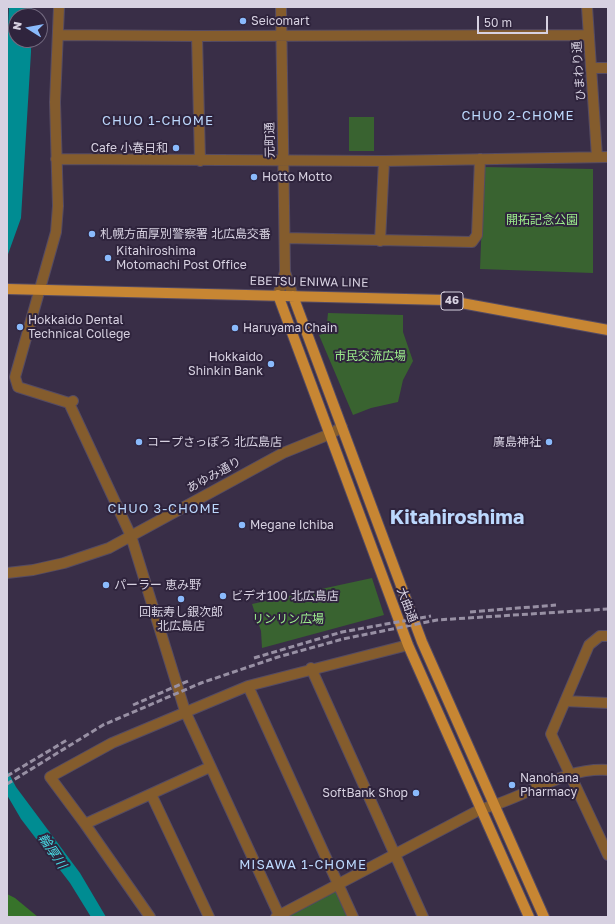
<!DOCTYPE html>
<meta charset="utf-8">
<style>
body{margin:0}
#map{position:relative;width:615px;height:924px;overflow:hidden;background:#392e47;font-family:"Golos Text",sans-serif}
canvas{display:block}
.frame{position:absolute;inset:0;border:8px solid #d7d1e1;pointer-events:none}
.north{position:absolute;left:8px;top:8px;width:40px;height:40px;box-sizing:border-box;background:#2f243d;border:1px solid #72697f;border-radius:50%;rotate:281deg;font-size:11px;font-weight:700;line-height:16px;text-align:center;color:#d7d1e1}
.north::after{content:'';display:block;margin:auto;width:14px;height:18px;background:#8abafc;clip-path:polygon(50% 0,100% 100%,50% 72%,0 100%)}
.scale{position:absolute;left:477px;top:16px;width:71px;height:18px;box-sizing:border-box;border:2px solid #d7d1e1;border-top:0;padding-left:5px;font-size:12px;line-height:14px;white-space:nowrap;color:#d7d1e1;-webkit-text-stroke:3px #2f243d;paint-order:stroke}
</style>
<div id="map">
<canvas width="615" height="924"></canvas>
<div class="frame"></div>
<div class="north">N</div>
<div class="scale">50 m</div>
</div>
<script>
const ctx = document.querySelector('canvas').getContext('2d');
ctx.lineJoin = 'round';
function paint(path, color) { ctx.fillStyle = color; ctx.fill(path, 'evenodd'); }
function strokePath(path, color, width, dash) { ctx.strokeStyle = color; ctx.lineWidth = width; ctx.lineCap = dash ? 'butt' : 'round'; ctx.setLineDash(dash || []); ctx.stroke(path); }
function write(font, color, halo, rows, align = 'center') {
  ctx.font = font + ' "Golos Text","Noto Sans JP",sans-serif'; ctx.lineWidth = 4; ctx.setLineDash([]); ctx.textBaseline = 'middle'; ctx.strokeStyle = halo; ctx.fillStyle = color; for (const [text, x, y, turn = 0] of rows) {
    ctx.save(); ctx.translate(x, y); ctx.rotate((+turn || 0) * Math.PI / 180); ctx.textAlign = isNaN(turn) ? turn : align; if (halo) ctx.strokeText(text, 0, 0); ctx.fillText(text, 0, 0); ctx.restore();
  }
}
paint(new Path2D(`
 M349,117H374V151H349Z
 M484,167L593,169V273L480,269Z
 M328,313L403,315V332L413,361L403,380L398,402L371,408L353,415L319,335L326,333Z
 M372,578L384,615L262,648L261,631L252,604Z
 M337,890L349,917H286Z`), '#396330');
paint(new Path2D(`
 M7,894L15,898L38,917H7Z`), '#37732a');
paint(new Path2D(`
 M9,7H32V16H16V40H31V52L21,218L7,257V48Z
 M7,770L16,787L80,873L106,917H91L70,883L21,819L7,795Z`), '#008c92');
const minor = new Path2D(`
 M59,7L55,102L58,206L56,232L15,377L18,387L69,403L73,401
 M587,7L597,157
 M58,35L197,36L589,35
 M197,36L200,161
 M592,68H608
 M56,159L384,161L608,157
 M285,238L472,242L477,235L480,159
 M380,241L384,161
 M285,272L293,296
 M278,295L285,272L281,7
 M69,403L131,536L185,711L279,915
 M7,573L33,570L64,563L109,548L283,453L330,434L342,427
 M608,636H600L589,645L551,734L608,855
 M311,668L423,917
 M248,686L353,917
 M565,701L608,703
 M151,794L209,917
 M85,824L210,767
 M150,917L85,824L50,777L112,743L248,686L408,645
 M276,917L481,809C524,799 562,767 608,770`);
const major = new Path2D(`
 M7,289L445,300L608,330
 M278,295L408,645L529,917
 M293,296L422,642L544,917`);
strokePath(minor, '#554b63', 12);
strokePath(major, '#554b63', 12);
strokePath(minor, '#845c2d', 10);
strokePath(major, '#c78633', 10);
strokePath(new Path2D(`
 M470,612L556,605
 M254,658L342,632L431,616
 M133,705L188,681
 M7,776L67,740
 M7,784L103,725L201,683L278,657L343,639L437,620L608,609`), '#9890a4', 3, [6, 3]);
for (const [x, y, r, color] of [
 [243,21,4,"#8abafc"],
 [176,148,4,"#8abafc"],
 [254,177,4,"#8abafc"],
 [92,234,4,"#8abafc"],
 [108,258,4,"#8abafc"],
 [20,327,4,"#8abafc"],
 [235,328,4,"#8abafc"],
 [271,364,4,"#8abafc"],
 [139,442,4,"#8abafc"],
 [549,442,4,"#8abafc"],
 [242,525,4,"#8abafc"],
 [106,585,4,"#8abafc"],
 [223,596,4,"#8abafc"],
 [181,599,4,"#8abafc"],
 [512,785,4,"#8abafc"],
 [416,793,4,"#8abafc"]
]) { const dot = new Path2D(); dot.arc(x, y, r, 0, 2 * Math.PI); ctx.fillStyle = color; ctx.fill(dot); strokePath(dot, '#2f243d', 1.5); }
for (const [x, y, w] of [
 [452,301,22]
]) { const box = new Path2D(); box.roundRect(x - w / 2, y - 9, w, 18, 3); ctx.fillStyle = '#2f243d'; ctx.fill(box); strokePath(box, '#d7d1e1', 1); }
write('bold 11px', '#d7d1e1', null, [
 ["46",452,301]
]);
write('12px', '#d7d1e1', '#2f243d', [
 ["Seicomart",251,21],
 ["Cafe 小春日和",168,148,"right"],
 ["Hotto Motto",262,177],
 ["札幌方面厚別警察署 北広島交番",100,234],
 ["Kitahiroshima",116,251],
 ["Motomachi Post Office",116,265],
 ["Hokkaido Dental",28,320],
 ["Technical College",28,334],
 ["Haruyama Chain",243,328],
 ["Hokkaido",263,357,"right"],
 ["Shinkin Bank",263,371,"right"],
 ["コープさっぽろ 北広島店",147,442],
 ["廣島神社",541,442,"right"],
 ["Megane Ichiba",250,525],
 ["パーラー 恵み野",114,585],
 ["ビデオ100 北広島店",231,596],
 ["回転寿し銀次郎",181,612,"center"],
 ["北広島店",181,626,"center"],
 ["Nanohana",520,778],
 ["Pharmacy",520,792],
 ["SoftBank Shop",408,793,"right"]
], 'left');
write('12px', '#d7d1e1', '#2f243d', [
 ["ひまわり通",579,71,-94],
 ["元町通",270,140,-91],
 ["EBETSU ENIWA LINE",309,282,1],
 ["あゆみ通り",214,475,-29],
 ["大曲通",407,605,69]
]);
write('12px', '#9ef08d', '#2f243d', [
 ["開拓記念公園",542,220],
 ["市民交流広場",370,356],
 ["リンリン広場",288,619]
]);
ctx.letterSpacing = '1px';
write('13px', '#bcd8fd', '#2f243d', [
 ["CHUO 2-CHOME",518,116],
 ["CHUO 1-CHOME",158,121],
 ["CHUO 3-CHOME",164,509],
 ["MISAWA 1-CHOME",303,865]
]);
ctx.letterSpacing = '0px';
write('italic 13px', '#48dde6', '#2f243d', [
 ["輪厚川",52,851,56]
]);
write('bold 20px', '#bcd8fd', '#2f243d', [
 ["Kitahiroshima",457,518]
]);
</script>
